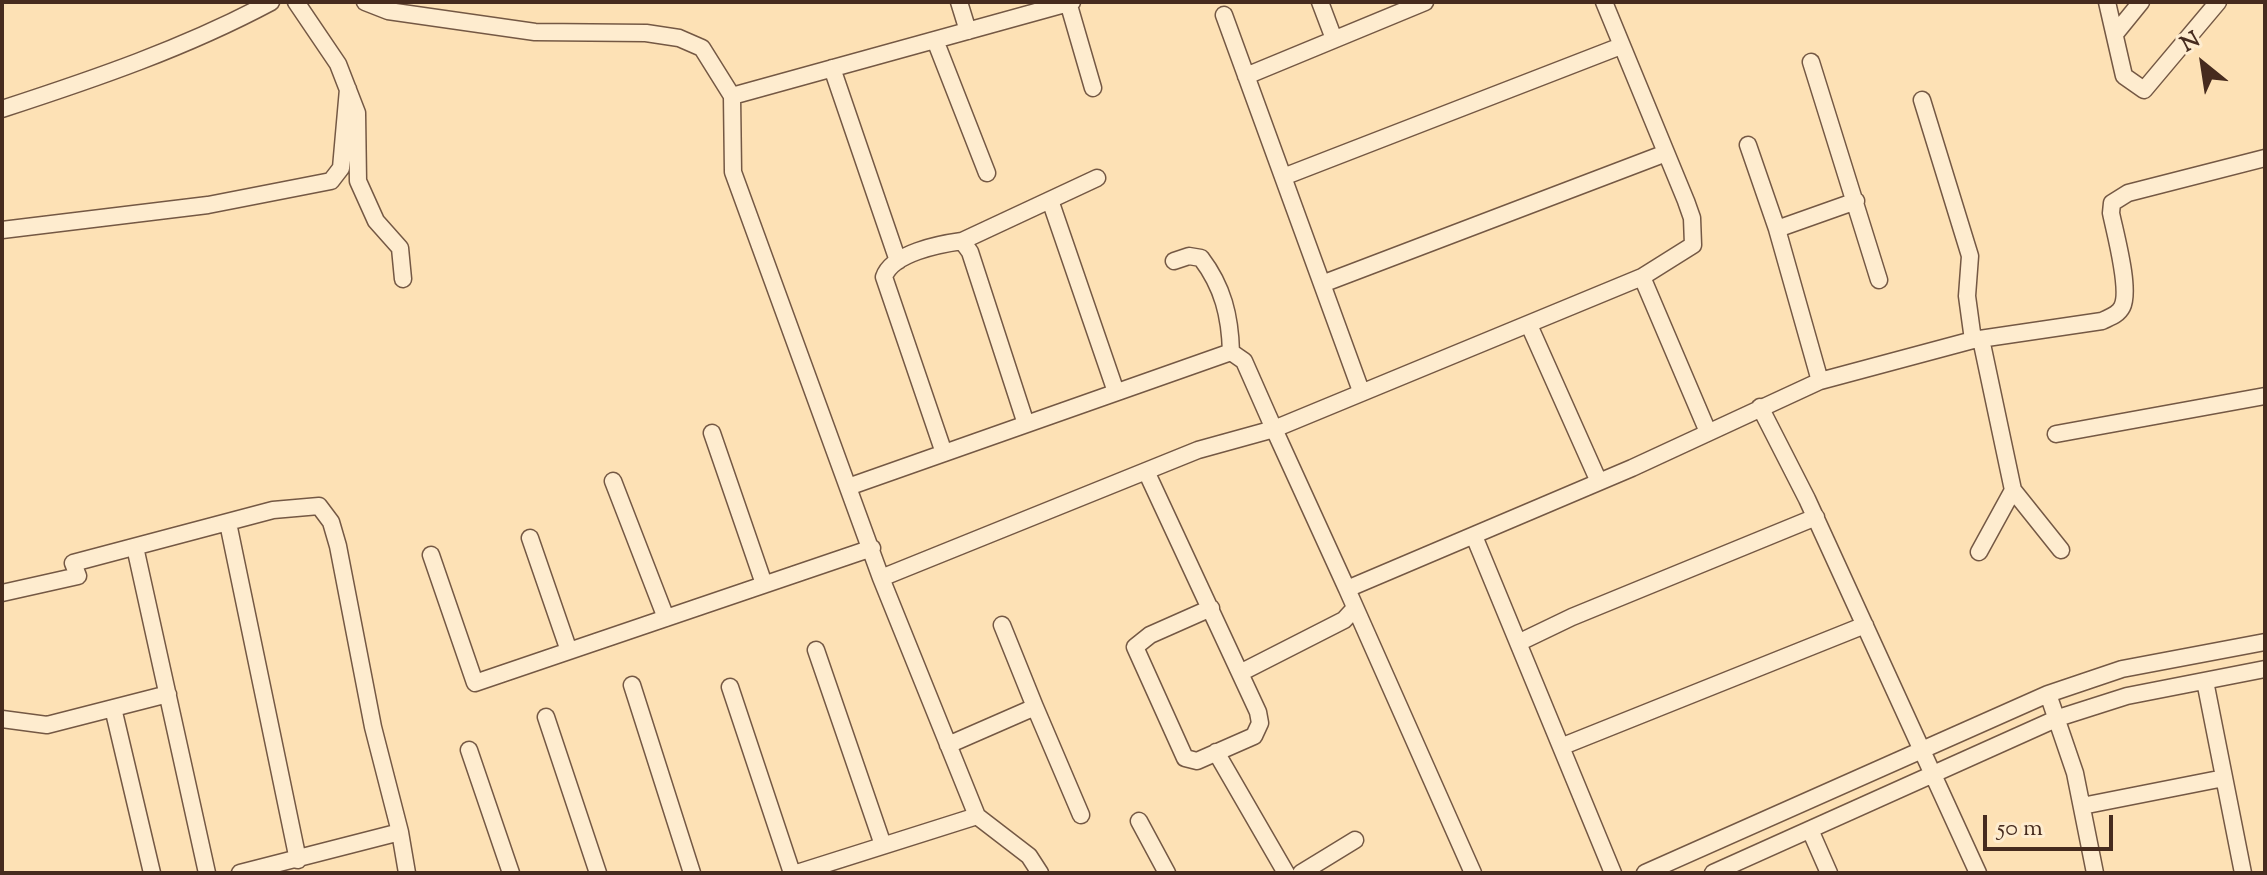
<!DOCTYPE html>
<style>
body{margin:0}
#map{position:relative;width:2267px;height:875px;overflow:hidden;background:#fde1b5;font-family:"Sorts Mill Goudy",serif}
canvas{display:block}
.frame{position:absolute;inset:0;border:4px solid #462b1e;pointer-events:none}
.north{position:absolute;left:2163px;top:24px;width:80px;height:80px;-webkit-text-stroke:6px #feeccf;paint-order:stroke;rotate:330deg;font-size:22px;font-weight:700;line-height:32px;text-align:center;color:#462b1e}
.north::after{content:'';display:block;margin:auto;width:28px;height:36px;background:#462b1e;clip-path:polygon(50% 0,100% 100%,50% 72%,0 100%)}
.scale{position:absolute;left:1983px;top:815px;width:130px;height:36px;box-sizing:border-box;border:4px solid #462b1e;border-top:0;padding-left:10px;font-size:24px;line-height:28px;white-space:nowrap;color:#462b1e;-webkit-text-stroke:6px #feeccf;paint-order:stroke}
</style>
<div id="map">
<canvas width="2267" height="875"></canvas>
<div class="frame"></div>
<div class="north">N</div>
<div class="scale">50 m</div>
</div>
<script>
const ctx = document.querySelector('canvas').getContext('2d');
ctx.lineJoin = 'round';
function strokePath(path, color, width, dash) { ctx.strokeStyle = color; ctx.lineWidth = width; ctx.lineCap = dash ? 'butt' : 'round'; ctx.setLineDash(dash || []); ctx.stroke(path); }
const minor = new Path2D(`
 M296,2L338,64L357,113L358,181L376,221L400,248L403,279
 M365,2L388,11L535,32L646,33L679,38L702,48L732,96L733,172L881,578L977,816L1029,856L1040,873
 M959,2L968,31
 M1068,2L1093,88
 M1320,2L1334,39
 M2107,2L2124,76L2144,90L2218,2
 M1224,15L1361,391
 M2115,34L2141,2
 M935,40L987,173
 M1811,62L1879,280
 M832,68L898,261
 M1246,76L1425,2
 M732,96L1072,2
 M1922,100L1970,256L1967,296L1973,340
 M2,109C94,79 185,48 271,2
 M1748,145L1777,229L1820,381
 M1283,177L1621,46
 M1050,200L1116,392
 M1777,229L1856,201
 M2,230L208,205L331,181L341,168L348,89
 M962,241L1097,178
 M1174,261L1189,256L1201,258C1223,287 1230,316 1231,352
 M1642,277L1708,432
 M1322,284L1666,153
 M1529,325L1599,482
 M1981,339L2013,490
 M1231,352L1244,361L1274,429L1642,277L1693,245L1692,218L1686,201L1604,2
 M1760,407L1807,499L1978,873
 M712,433L764,584
 M2056,434L2265,396
 M944,453L884,277C892,253 940,244 962,241L970,252L1026,424
 M1146,471L1258,712L1260,723L1254,736L1197,761L1185,758L1135,647L1150,635L1211,608
 M613,481L666,618
 M848,487L1231,352
 M228,523L298,860
 M1474,536L1613,873
 M530,538L569,651
 M135,547L207,873
 M1979,552L2013,490L2061,550
 M431,555L475,683L872,548
 M881,578L1198,450L1274,429L1347,589
 M2,593L78,576L73,563L273,510L319,506L331,522L338,546L373,727L400,832L407,873
 M1002,625L1035,707
 M1520,642L1572,617L1816,517
 M816,650L883,845
 M1240,673L1344,620L1355,608
 M2205,681L2243,873
 M632,685L692,873
 M730,687L792,873
 M2048,694L2075,773L2095,873
 M113,708L152,873
 M546,717L598,873
 M2,719L47,725L168,694
 M948,745L1035,707L1081,815
 M1563,746L1865,625
 M469,750L511,873
 M1216,752L1286,873
 M2082,806L2224,778
 M1139,821L1167,873
 M1811,832L1829,873
 M240,873L400,832
 M797,873L977,816
 M1301,873L1355,840
 M1473,873L1347,589L1632,468L1820,381L1973,340L2102,321C2110,317 2118,315 2122,307C2131,290 2115,233 2111,213L2112,203L2128,193L2265,158
 M1645,873L2048,694L2122,669L2265,642
 M1713,873L2058,718L2127,696L2265,669`);
strokePath(minor, '#745844', 19);
strokePath(minor, '#feeccf', 16);
</script>
